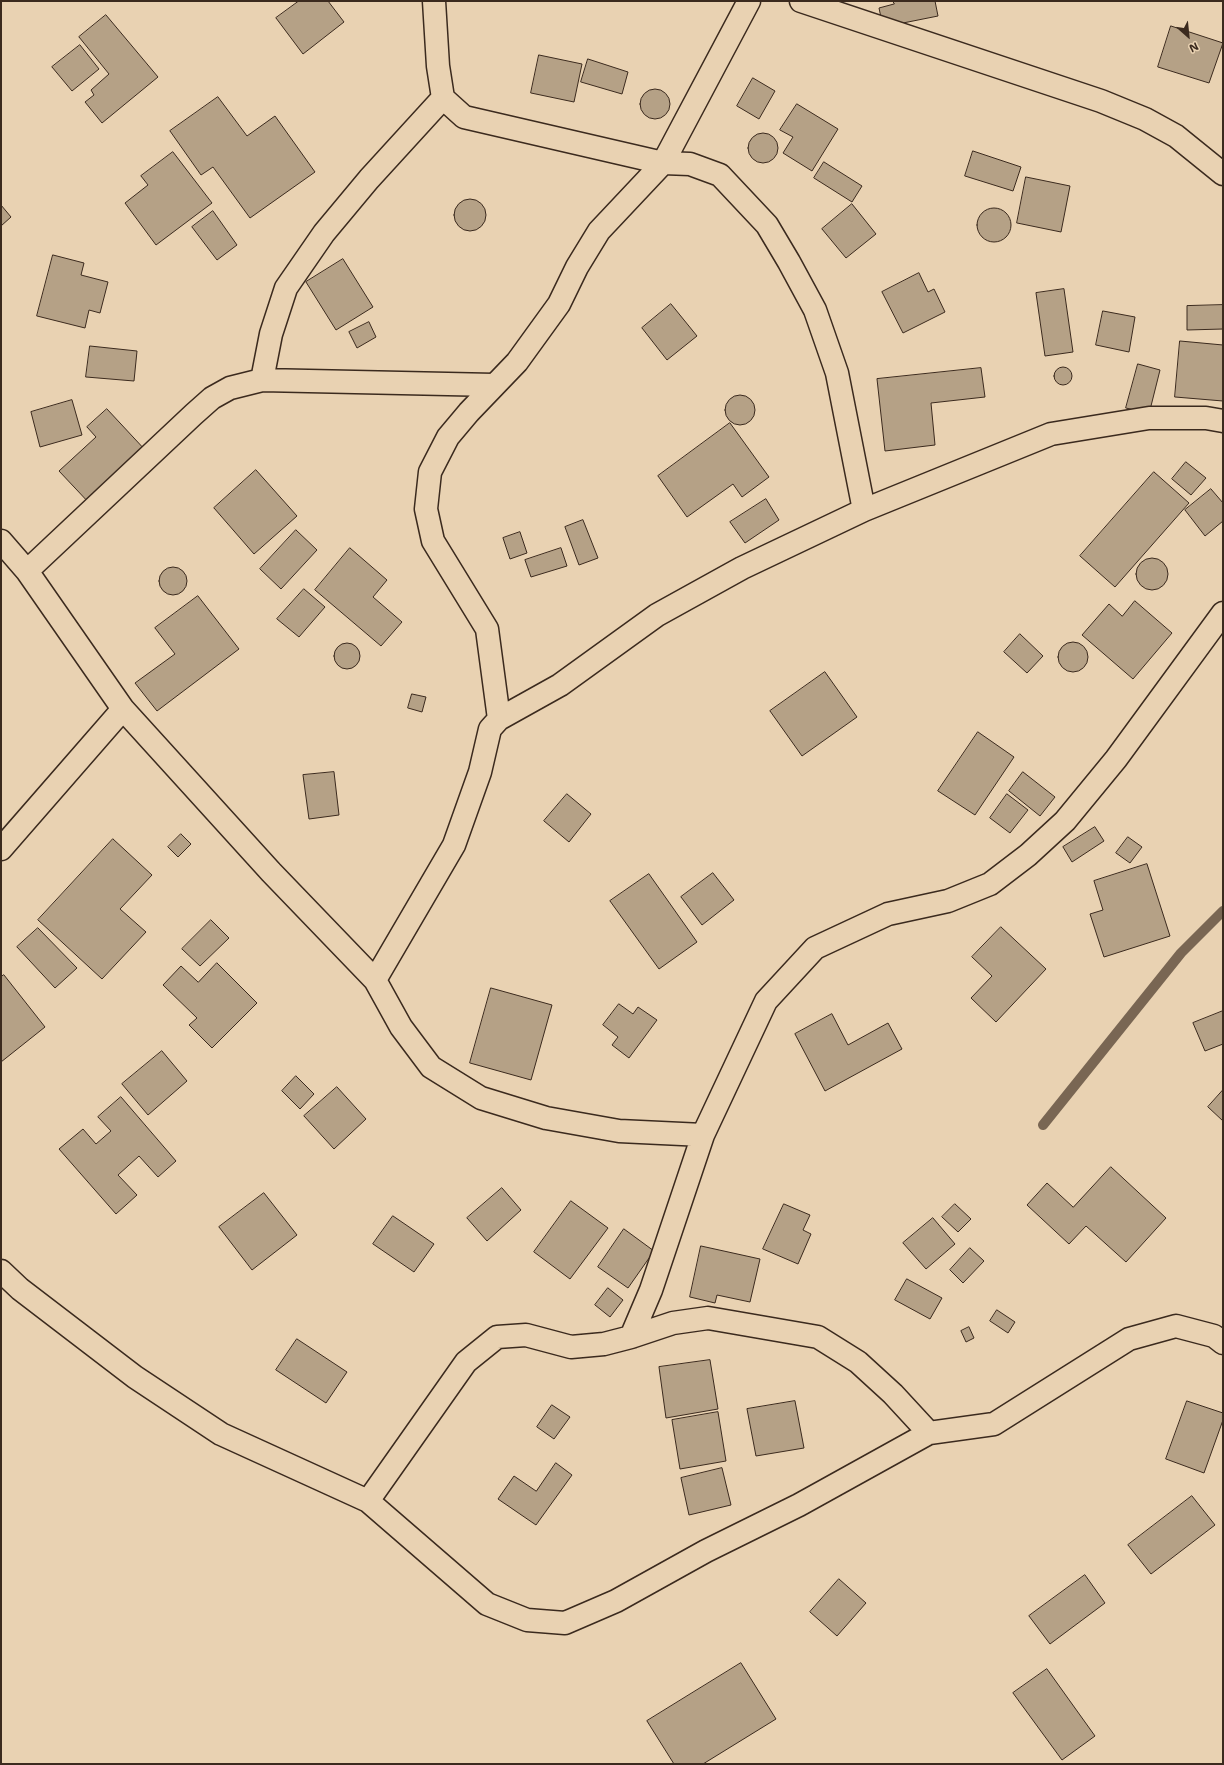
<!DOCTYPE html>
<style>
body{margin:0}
#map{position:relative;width:1224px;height:1765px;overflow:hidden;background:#e9d2b2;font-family:"Shantell Sans",sans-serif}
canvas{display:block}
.frame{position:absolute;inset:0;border:2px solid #3b2a1e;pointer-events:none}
.north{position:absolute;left:1168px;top:16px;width:40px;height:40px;-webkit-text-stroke:3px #e9d2b2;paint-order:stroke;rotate:153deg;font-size:11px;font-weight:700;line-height:16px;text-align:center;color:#3b2a1e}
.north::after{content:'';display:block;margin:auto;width:14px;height:18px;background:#3b2a1e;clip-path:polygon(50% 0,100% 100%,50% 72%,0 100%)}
</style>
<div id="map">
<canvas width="1224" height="1765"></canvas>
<div class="frame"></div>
<div class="north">N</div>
</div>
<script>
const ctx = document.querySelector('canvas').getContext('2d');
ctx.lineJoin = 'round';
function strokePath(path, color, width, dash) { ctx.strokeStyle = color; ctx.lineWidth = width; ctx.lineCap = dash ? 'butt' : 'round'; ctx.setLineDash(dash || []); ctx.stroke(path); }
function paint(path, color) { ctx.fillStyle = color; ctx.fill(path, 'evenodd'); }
strokePath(new Path2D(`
 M1043,1125L1181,953L1223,911`), '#796653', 10);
const building = new Path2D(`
 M299,1H328L344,22L303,54L276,18Z
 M893,1H935L938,16L883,27L879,8L894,4Z
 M106,15L158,77L102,123L85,102L94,95L91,90L109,74L79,37Z
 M1171,26L1223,43L1209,83L1158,67Z
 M80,45L99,69L72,91L52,67Z
 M539,55L582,64L574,102L531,93Z
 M588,59L628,72L622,94L581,82Z
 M753,78L775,91L759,119L737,106Z
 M640 104a15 15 0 1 1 30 0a15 15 0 1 1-30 0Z
 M218,97L247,136L275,116L315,172L250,218L213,167L201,175L170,131Z
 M797,104L838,129L812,171L783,153L793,137L780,130Z
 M748 148a15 15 0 1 1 30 0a15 15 0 1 1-30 0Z
 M973,151L1021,167L1013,191L965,176Z
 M173,152L212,203L156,245L125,203L148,185L141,176Z
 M824,162L862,186L852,202L814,178Z
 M1026,177L1070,186L1061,232L1017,223Z
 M454 215a16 16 0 1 1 32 0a16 16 0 1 1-32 0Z
 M852,204L876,234L846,258L822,229Z
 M1,205L11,217L1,226Z
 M977 225a17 17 0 1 1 34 0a17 17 0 1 1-34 0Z
 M213,211L237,245L217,260L192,227Z
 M53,255L84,263L81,275L108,282L100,313L89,310L85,328L37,316Z
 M343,259L373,307L336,330L306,282Z
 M919,273L928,292L934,289L945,312L903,333L882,292Z
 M1064,289L1073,352L1045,356L1036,293Z
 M671,304L697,336L667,360L642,328Z
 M1223,305V329L1187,330V306Z
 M1103,311L1135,317L1129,352L1096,345Z
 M369,322L376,337L357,348L349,332Z
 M1180,341L1223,345V401L1175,397Z
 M90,346L137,351L134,381L86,377Z
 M1138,364L1160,370L1149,414L1126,408Z
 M1054 376a9 9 0 1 1 18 0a9 9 0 1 1-18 0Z
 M981,368L985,397L931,403L935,445L885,451L877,379Z
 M725 410a15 15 0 1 1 30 0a15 15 0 1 1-30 0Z
 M72,400L82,435L40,447L31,412Z
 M107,409L147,452L91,505L59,471L96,437L87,427Z
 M730,423L769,477L742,497L733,484L687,517L658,476Z
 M1186,462L1206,478L1191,495L1172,479Z
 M256,470L297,516L254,554L214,508Z
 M1154,472L1189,503L1115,587L1080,556Z
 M1211,489L1223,503V521L1205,536L1185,510Z
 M766,499L779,520L745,543L730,522Z
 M583,520L598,558L579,565L565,527Z
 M296,530L317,550L281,589L260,569Z
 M520,532L527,553L510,559L503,538Z
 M350,548L387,580L373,597L402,622L381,646L315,590Z
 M561,548L567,566L531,577L525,560Z
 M1136 574a16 16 0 1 1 32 0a16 16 0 1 1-32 0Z
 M159 581a14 14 0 1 1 28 0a14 14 0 1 1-28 0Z
 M304,589L325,607L299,637L277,619Z
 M198,596L239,649L157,711L135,683L175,654L155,628Z
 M1135,601L1172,633L1133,679L1082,635L1109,604L1122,616Z
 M1020,634L1043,656L1027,673L1004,652Z
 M1058 657a15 15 0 1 1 30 0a15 15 0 1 1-30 0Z
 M334 656a13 13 0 1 1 26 0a13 13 0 1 1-26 0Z
 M825,672L857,717L802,756L770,711Z
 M412,694L426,697L422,712L408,708Z
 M978,732L1014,757L975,815L938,791Z
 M334,772L339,815L309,819L303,775Z
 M1023,772L1055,797L1040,816L1009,791Z
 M567,794L591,814L569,842L544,821Z
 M1007,794L1028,810L1010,833L990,818Z
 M1095,827L1104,841L1072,862L1063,847Z
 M181,834L191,844L178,857L168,847Z
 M1128,837L1142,847L1130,863L1116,853Z
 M113,839L152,875L120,909L146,932L102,979L38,920Z
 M1147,864L1170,936L1104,957L1090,914L1103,910L1094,881Z
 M713,873L734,900L702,925L681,897Z
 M649,874L697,942L659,969L610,901Z
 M211,920L229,938L200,966L182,949Z
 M1001,927L1046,969L996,1022L971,998L992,976L972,957Z
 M38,928L77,968L55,988L17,947Z
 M217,963L257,1003L212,1048L189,1025L197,1018L163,985L181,966L198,982Z
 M4,975L45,1027L1,1062V977Z
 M491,988L552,1005L531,1080L470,1063Z
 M619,1004L633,1014L638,1007L657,1020L629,1058L612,1045L618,1037L603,1025Z
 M1223,1011V1044L1205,1051L1193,1023Z
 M832,1014L848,1045L888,1023L902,1049L825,1091L795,1034Z
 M162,1051L187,1081L148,1115L122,1084Z
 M296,1076L314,1094L300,1109L282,1091Z
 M337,1087L366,1119L334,1149L304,1116Z
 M1223,1090V1121L1208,1107Z
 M121,1097L176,1161L158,1177L139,1156L118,1175L137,1195L116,1214L59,1149L83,1129L96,1144L111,1131L98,1117Z
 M1111,1167L1166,1218L1126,1262L1086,1226L1069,1244L1027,1205L1047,1183L1073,1207Z
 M502,1188L521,1210L487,1241L467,1218Z
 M264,1193L297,1235L252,1270L219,1227Z
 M571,1201L608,1228L570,1279L534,1252Z
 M784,1204L810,1215L803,1230L811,1234L798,1264L763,1249Z
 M955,1204L971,1219L958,1232L942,1217Z
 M393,1216L434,1244L414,1272L373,1244Z
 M933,1218L955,1244L926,1269L903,1243Z
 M624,1229L654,1251L628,1288L598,1267Z
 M701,1246L760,1259L750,1302L717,1295L715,1303L690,1297Z
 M970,1248L984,1261L963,1283L950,1270Z
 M907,1279L942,1298L930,1319L895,1300Z
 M608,1288L623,1300L610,1317L595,1305Z
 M997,1310L1015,1322L1008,1333L990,1321Z
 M969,1327L974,1338L966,1342L961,1331Z
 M297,1339L347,1372L326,1403L276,1370Z
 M710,1360L718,1409L666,1418L659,1367Z
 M795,1401L804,1448L756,1456L747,1409Z
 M1187,1401L1223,1413V1420L1204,1473L1166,1459Z
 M552,1405L570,1417L554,1439L537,1427Z
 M718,1412L726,1461L680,1469L672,1420Z
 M556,1463L572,1475L536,1525L498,1499L514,1476L536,1491Z
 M722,1468L731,1505L689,1515L681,1478Z
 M1192,1496L1215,1525L1151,1574L1128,1545Z
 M1085,1575L1105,1603L1050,1644L1029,1616Z
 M839,1579L866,1603L837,1636L810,1612Z
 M741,1663L776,1719L703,1764H674L647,1721Z
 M1047,1669L1095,1736L1062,1760L1013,1693Z`);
paint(building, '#b5a186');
strokePath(building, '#3b2a1e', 1);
const minor = new Path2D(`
 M434,1L438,66L443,98L464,117L663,163L690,164L720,175L767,225L789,262L815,310L837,373L864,510L1051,434L1149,418H1206L1223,421
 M801,1L1101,101L1145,119L1176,136L1223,174
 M262,380L271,334L286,288L324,233L369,179L443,98
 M1,541L27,571L123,709L271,872L375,980L401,1027L431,1067L481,1098L546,1118L619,1131L703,1135
 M27,571L194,414L212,398L230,388L262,380L494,385
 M499,719L487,629L433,541L426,509L430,472L448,437L469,412L517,362L559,304L577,267L599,231L663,163L749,1
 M1,849L123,709
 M375,980L454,845L480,772L490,729L499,719L560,685L657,615L742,568L864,510
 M1,1271L20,1289L135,1377L221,1434L368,1501L487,1604L527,1620L565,1623L616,1601L706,1551L799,1505L929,1433L994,1424L1129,1339L1176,1326L1214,1336L1223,1343
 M631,1337L673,1323L708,1318L818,1337L858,1362L893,1394L929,1433
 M368,1501L466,1362L497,1337L526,1335L571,1347L604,1344L631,1337L651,1290L703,1135L766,1001L815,948L888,914L948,901L990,884L1028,855L1065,821L1116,759L1223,613`);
strokePath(minor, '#3b2a1e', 25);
strokePath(minor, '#e9d2b2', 22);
</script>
